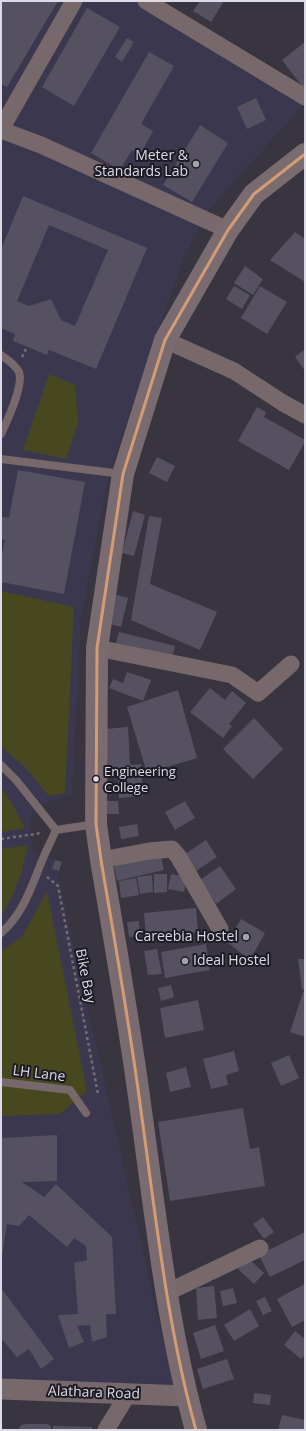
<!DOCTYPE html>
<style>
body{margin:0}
#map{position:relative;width:306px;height:1431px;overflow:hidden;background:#383540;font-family:"Open Sans",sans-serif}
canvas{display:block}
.frame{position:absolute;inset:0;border:2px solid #dedbe8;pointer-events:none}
</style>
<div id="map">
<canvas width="306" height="1431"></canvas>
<div class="frame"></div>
</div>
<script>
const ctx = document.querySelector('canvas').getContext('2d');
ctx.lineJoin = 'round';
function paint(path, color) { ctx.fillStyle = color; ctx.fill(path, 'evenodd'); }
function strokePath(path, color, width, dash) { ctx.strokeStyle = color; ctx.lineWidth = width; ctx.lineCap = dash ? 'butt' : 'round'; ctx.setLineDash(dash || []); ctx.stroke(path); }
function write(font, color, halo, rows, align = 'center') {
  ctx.font = font + ' "Open Sans",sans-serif'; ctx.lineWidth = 4; ctx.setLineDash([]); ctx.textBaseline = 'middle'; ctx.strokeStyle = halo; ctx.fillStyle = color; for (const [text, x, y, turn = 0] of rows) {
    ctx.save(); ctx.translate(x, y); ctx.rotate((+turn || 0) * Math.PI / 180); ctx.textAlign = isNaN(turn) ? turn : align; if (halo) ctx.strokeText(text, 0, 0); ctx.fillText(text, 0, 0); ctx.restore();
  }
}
paint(new Path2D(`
 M1,1H149L305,103L207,212L184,257L109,473L81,618L72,795L48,802L29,819L34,852L54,858L173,1384L1,1381Z`), '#3b374e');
paint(new Path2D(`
 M49,374L75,385L78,423L66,459L23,450Z
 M1,591L74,607L65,793L49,796L24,766L1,747Z
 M1,788L11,802L25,828L1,832Z
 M28,845L21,874L12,896L1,916V849Z
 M47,891L87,1091L60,1114L1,1116V952L22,937Z`), '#484820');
paint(new Path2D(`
 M1,1H58L7,87L1,84Z
 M200,1H224L211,22L193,11Z
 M87,8L120,27L74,106L42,87Z
 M127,38L134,42L122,62L115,57Z
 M305,42V90L282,60Z
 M149,52L174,66L141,124L153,131L140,155L132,150L120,170L91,153Z
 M256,98L266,120L247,129L237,107Z
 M200,125L228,143L192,202L163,185Z
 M23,196L147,248L96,369L49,350L47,355L13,341L15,334L1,328V249ZM49,225L108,250L75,326L61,320L51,299L29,306L17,301Z
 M295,232L305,239V282L270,260Z
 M245,266L263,279L253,295L234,283Z
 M234,286L250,295L242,309L226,299Z
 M260,286L287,302L267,334L241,318Z
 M305,349V371L295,357Z
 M257,407L266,412L264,417L305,440V442L289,470L238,441Z
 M157,457L175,466L167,482L149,473Z
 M18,470L85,482L64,594L1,582V559L5,540L1,539V524L2,517L9,518Z
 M133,511L145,515L134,556L122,553Z
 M149,516L162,518L150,584L217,612L200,650L131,620Z
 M114,594L128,598L121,627L106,623Z
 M119,632L175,646L170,665L114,650Z
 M127,672L151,680L143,701L109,688L113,679L123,683Z
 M210,688L225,700L232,691L246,703L229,724L232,726L223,738L190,712Z
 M178,690L197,758L147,773L127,707Z
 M254,718L283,749L253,779L223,749Z
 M128,727L130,765L141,764L143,796L119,798L118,777L108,778L105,729Z
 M107,801H118L119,814H107Z
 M185,801L195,818L175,830L165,812Z
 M137,824L139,836L121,839L119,827Z
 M206,840L217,857L196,871L185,854Z
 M160,852L164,870L117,881L113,862Z
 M55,860L62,862L59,871L52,869Z
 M220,866L236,889L216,904L200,880Z
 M154,874H167V892L154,893Z
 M171,874L187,877L184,892L168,889Z
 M152,875L153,892L140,894L137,877Z
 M136,878L139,895L121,898L119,881Z
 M196,908L198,932L146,937L144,913Z
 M241,919L265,933L250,960L227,942Z
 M139,921L140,936L129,937L127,922Z
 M206,944L210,970L165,978L161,952Z
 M157,949L162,974L148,975L144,951Z
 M298,959H305V989L302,990Z
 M171,985L174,997L161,1001L158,988Z
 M303,992H305V1037L290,1032Z
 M198,1000L204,1030L165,1038L160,1008Z
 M234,1051L239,1071L226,1075L228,1085L211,1089L203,1059Z
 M289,1055L299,1078L281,1086L271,1063Z
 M186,1067L191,1087L170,1092L166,1073Z
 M243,1108L250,1149L259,1147L265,1186L170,1201L158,1122Z
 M57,1135V1181L22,1182L44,1197L56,1184L112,1237L116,1314H106L107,1337L92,1342L90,1325L77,1326L84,1342L69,1348L58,1315L78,1314L74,1263L87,1260L86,1246L74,1238L67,1247L29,1215L19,1226L7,1224L1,1262V1138Z
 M263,1217L274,1232L264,1239L253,1224Z
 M305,1232V1260L270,1277L259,1255Z
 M248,1258L264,1273L254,1284L238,1269Z
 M305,1284V1320L292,1327L277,1299Z
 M214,1286L217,1318L198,1320L196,1288Z
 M1,1288L54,1359L41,1369L29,1349L17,1357L1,1338Z
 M233,1288L237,1303L223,1306L220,1291Z
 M265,1297L272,1311L263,1315L256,1301Z
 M250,1309L259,1326L234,1341L224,1325Z
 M215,1325L224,1351L201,1359L193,1333Z
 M295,1331L305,1339V1355L301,1359L284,1345Z
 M227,1359L234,1379L203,1389L197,1369Z
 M254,1393L271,1395L270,1405L253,1403Z
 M282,1415L305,1420V1430H278Z
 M27,1424H46L50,1425L51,1428L50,1430H18L21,1425Z
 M53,1426L92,1427V1430H53Z`), '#555161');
strokePath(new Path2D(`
 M22,357L27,347
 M1,839L42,833
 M47,877L58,886L98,1094`), '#776c70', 2.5, [3, 3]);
strokePath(new Path2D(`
 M1,355C7,359 16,366 19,372C24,386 7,421 1,434
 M1,459L122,474
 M1,765L16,780L56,830
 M56,830L96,824
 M1,933C25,912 32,884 44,856C48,847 52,839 56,830
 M1,1082L70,1090L86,1113`), '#77686b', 8);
strokePath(new Path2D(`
 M146,1L305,97
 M1,129L74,1
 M1,130L41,145L228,230
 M165,340L234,371L283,403L305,415
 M97,648L232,675L258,693L291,664
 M101,860L149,851L172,849L178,856L220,929
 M166,1293L260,1248
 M106,1430L128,1394`), '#77686b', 17);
strokePath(new Path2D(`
 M1,1389L187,1396`), '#77686b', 21);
strokePath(new Path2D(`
 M196,1430C167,1326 156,1218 141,1111C130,1027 115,943 101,860L96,824L97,648L123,474L165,340L228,230L254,194L305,154`), '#796b6f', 22);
strokePath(new Path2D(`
 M196,1430C167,1326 156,1218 141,1111C130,1027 115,943 101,860L96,824L97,648L123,474L165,340L228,230L254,194L305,154`), '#d39c74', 3);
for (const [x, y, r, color] of [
 [196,164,4,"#a4a1ad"],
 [96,779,3.5,"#dedbe8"],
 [246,937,4,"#a4a1ad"],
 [185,961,4,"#a4a1ad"]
]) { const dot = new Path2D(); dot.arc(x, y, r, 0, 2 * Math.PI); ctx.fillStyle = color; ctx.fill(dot); strokePath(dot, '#1c1a23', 1.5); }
write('13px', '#dedbe8', '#1c1a23', [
 ["Engineering",104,772],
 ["College",104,788]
], 'left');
write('14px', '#dedbe8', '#1c1a23', [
 ["Meter &",188,156],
 ["Standards Lab",188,172],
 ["Careebia Hostel",238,937],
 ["Ideal Hostel",193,961,"left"]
], 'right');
write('14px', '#dedbe8', '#1c1a23', [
 ["Bike Bay",85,976,79],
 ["LH Lane",39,1074,7],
 ["Alathara Road",94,1393,2]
]);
</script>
